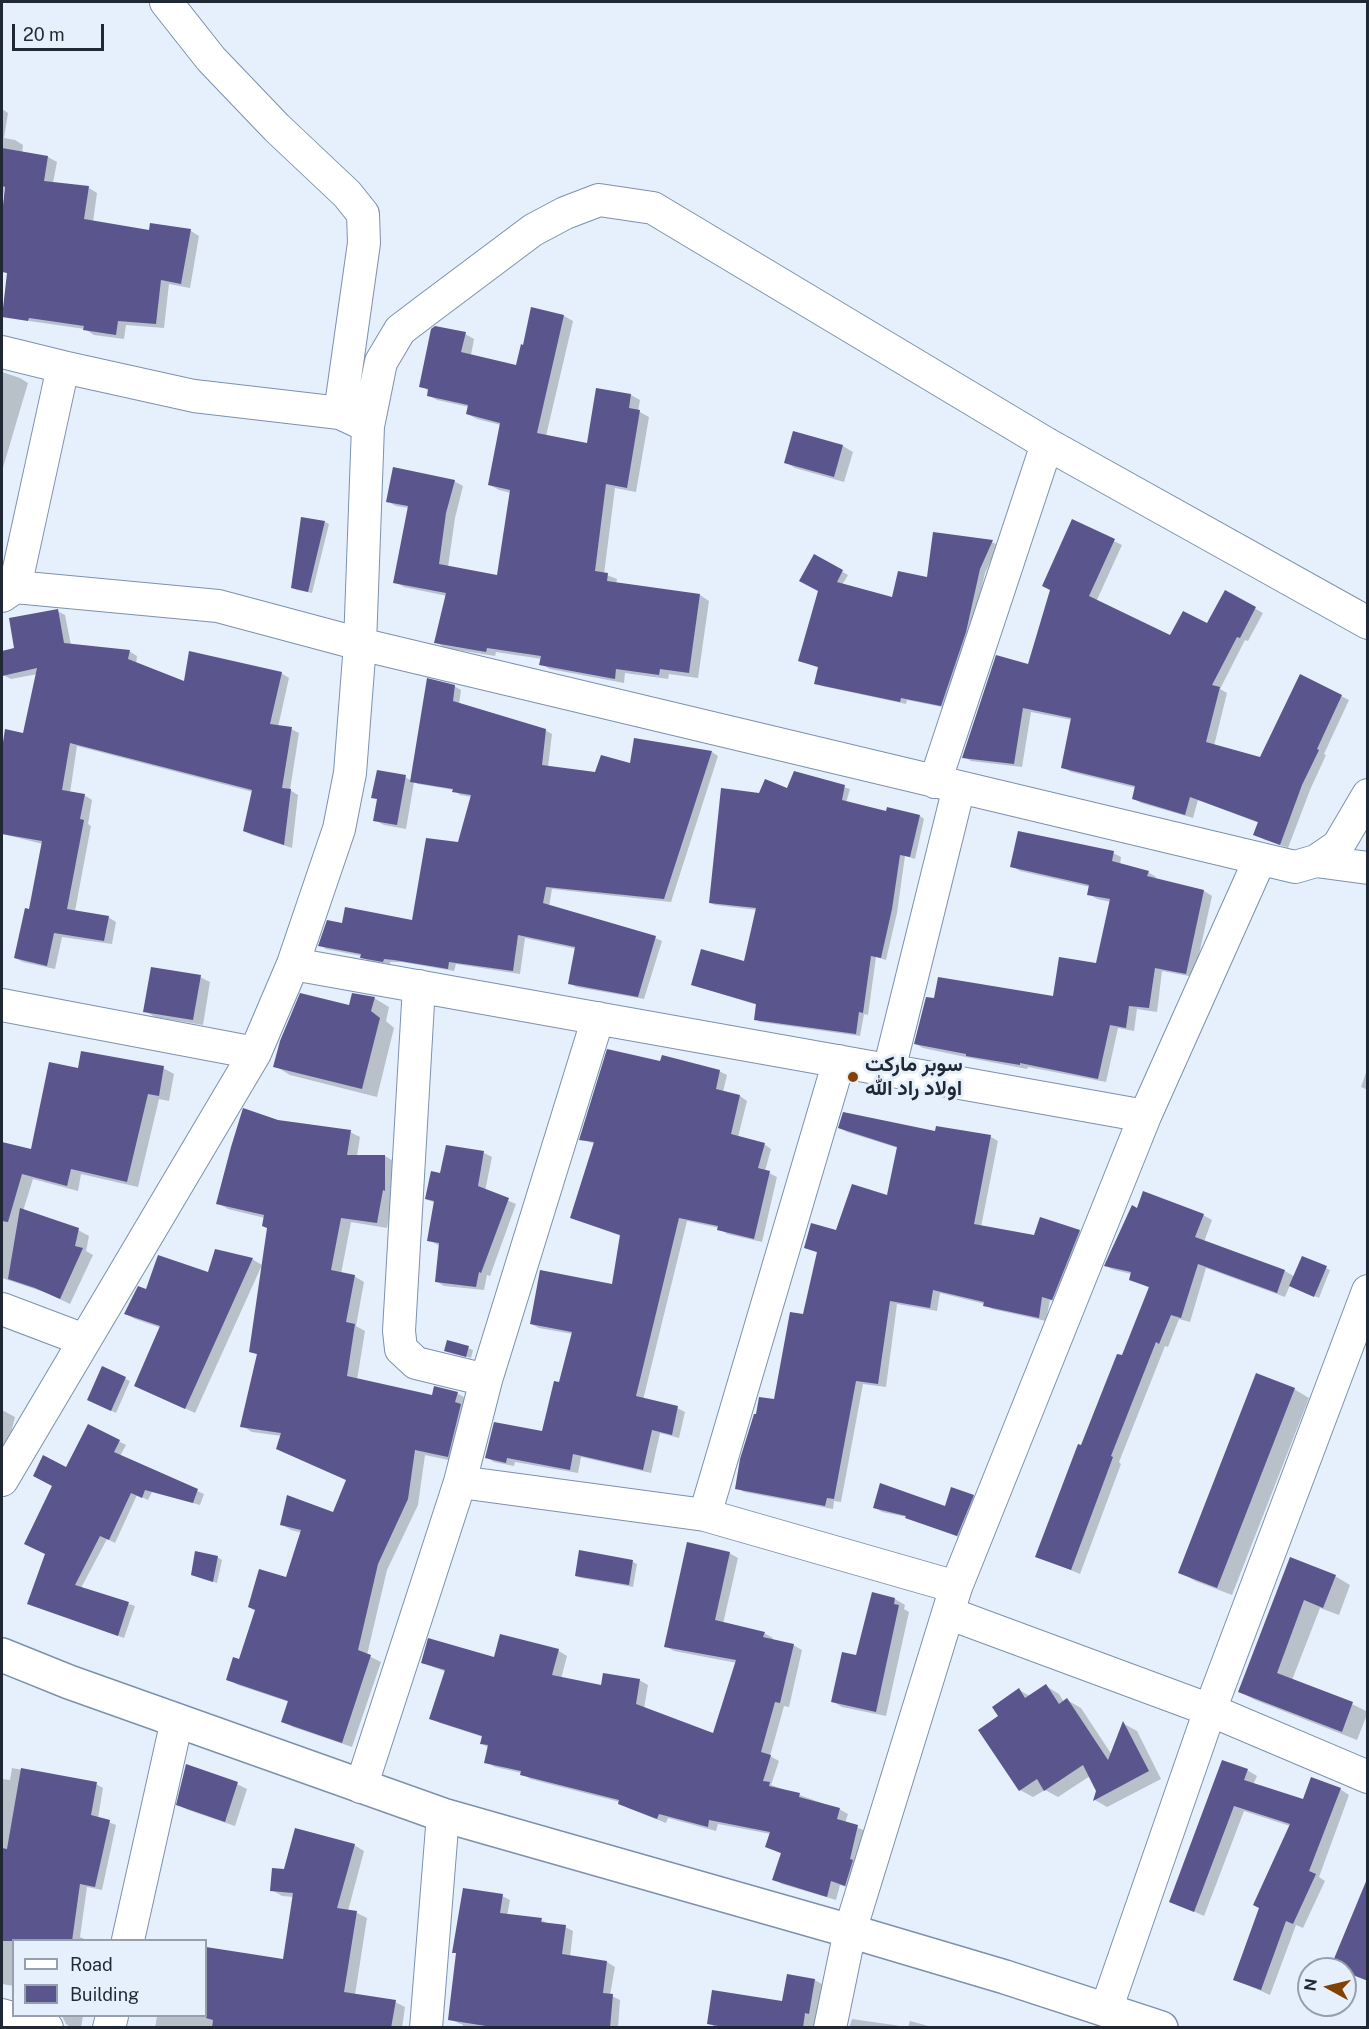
<!DOCTYPE html>
<meta charset="utf-8">
<style>
body{margin:0}
#map{position:relative;width:1369px;height:2029px;overflow:hidden;background:#e6f0fd;font-family:"Public Sans",sans-serif}
canvas{display:block}
.frame{position:absolute;inset:0;border:3px solid #1f2834;pointer-events:none}
.legend{position:absolute;left:12px;top:1939px;width:195px;height:78px;box-sizing:border-box;background:#e6f0fd;border:2px solid #96a0ad;margin:0;padding:8px 10px;list-style:none;font-size:18px;color:#1f2834}
.legend li{display:flex;align-items:center;gap:12px;height:30px}
.legend b{width:30px;border:2px solid #96a0ad}
.north{position:absolute;left:1297px;top:1957px;width:60px;height:60px;box-sizing:border-box;background:#e6f0fd;border:2px solid #96a0ad;border-radius:50%;rotate:278deg;font-size:16px;font-weight:700;line-height:24px;text-align:center;color:#1f2834}
.north::after{content:'';display:block;margin:auto;width:21px;height:27px;background:#824206;clip-path:polygon(50% 0,100% 100%,50% 72%,0 100%)}
.scale{position:absolute;left:12px;top:24px;width:92px;height:27px;box-sizing:border-box;border:3px solid #1f2834;border-top:0;padding-left:8px;font-size:18px;line-height:21px;white-space:nowrap;color:#1f2834;-webkit-text-stroke:4px #e6f0fd;paint-order:stroke}
</style>
<div id="map">
<canvas width="1369" height="2029"></canvas>
<div class="frame"></div>
<ul class="legend">
<li><b style="height:8px;background:#fff"></b>Road</li>
<li><b style="height:16px;background:#5a558d"></b>Building</li>
</ul>
<div class="north">N</div>
<div class="scale">20 m</div>
</div>
<script>
const ctx = document.querySelector('canvas').getContext('2d');
ctx.lineJoin = 'round';
function paint(path, color) { ctx.fillStyle = color; ctx.fill(path, 'evenodd'); }
function strokePath(path, color, width, dash) { ctx.strokeStyle = color; ctx.lineWidth = width; ctx.lineCap = dash ? 'butt' : 'round'; ctx.setLineDash(dash || []); ctx.stroke(path); }
function write(font, color, halo, rows, align = 'center') {
  ctx.font = font + ' "Public Sans",Vazirmatn,sans-serif'; ctx.lineWidth = 6; ctx.setLineDash([]); ctx.textBaseline = 'middle'; ctx.strokeStyle = halo; ctx.fillStyle = color; for (const [text, x, y, turn = 0] of rows) {
    ctx.save(); ctx.translate(x, y); ctx.rotate((+turn || 0) * Math.PI / 180); ctx.textAlign = isNaN(turn) ? turn : align; if (halo) ctx.strokeText(text, 0, 0); ctx.fillText(text, 0, 0); ctx.restore();
  }
}
paint(new Path2D(`
 M2,109L8,113L4,138L15,140L23,145L22,153L48,157L57,162L53,183L89,188L97,193L93,222L150,231H191L199,236L190,288L169,284L164,328L126,325L124,339L94,335L85,329L29,321L20,316L5,184L2,207Z
 M532,309L564,316L573,321L546,436L588,445L631,395L640,400L638,411L649,417L636,492L615,488L604,574L617,579L616,584L700,595L709,601L698,678L669,674L668,679L625,673L624,683L550,669L541,664L542,659L496,652L495,656L445,648L436,642L447,596L404,587L395,582L409,508L396,506L387,501L454,481L463,486L455,518L448,567L498,577L511,493L499,490L490,485L501,425L477,419L467,414L469,407L437,400L428,395L429,391L421,386L465,334L474,339L471,355L517,366L524,346Z
 M2,372L20,378L28,383L2,471Z
 M843,446L853,452L844,482L795,468L785,462Z
 M1073,521L1122,545L1096,602L1171,637L1207,625L1225,592L1263,613L1248,641L1245,640L1220,689L1227,693L1214,746L1261,759L1301,676L1349,700L1324,754L1326,755L1310,790L1288,848L1263,839L1259,823L1198,800L1193,818L1141,803L1133,798L1136,788L1071,772L1063,767L1072,720L1031,712L1022,767L971,761L964,757L1029,666Z
 M325,522L329,524L312,593L297,590L293,588Z
 M992,542L998,545L985,573L971,636L947,708L907,700L906,704L822,686L816,683L819,668L800,660L820,591L814,556L848,575L842,585L894,599Z
 M57,611L65,615L71,645L129,651L137,656L136,664L185,683L281,673L289,678L278,727L291,729L299,733L290,790L298,795L292,848L252,835L244,831L253,792L77,746L70,793L84,795L92,800L88,824L91,826L75,911L108,917L116,922L112,944L62,937L55,969L23,962L15,958L30,911L43,844L2,834V765L6,731L24,735L38,674L11,679L3,675L2,652L16,649Z
 M454,686L461,690L459,705L545,730L552,734L548,767L596,774L631,765L636,740L712,752L718,756L671,902L552,889L549,907L655,938L662,941L644,999L576,987L570,983L576,949L525,938L520,974L456,964L454,971L402,962H390V964L368,961L362,956L326,949L320,945L343,924L413,921L459,843L472,797L460,795L454,790L418,784L414,782L406,829L384,825L375,820L378,800L373,797L405,777L412,781Z
 M795,772L850,789L846,803L887,813L920,816L924,819L915,859L905,856L897,913L886,960L876,957L868,1015L864,1014L860,1036L760,1022L755,1019L757,1005L693,985L745,963L757,910L715,905L711,903L760,795L788,790Z
 M1113,853L1121,857L1120,865L1148,872L1156,877L1155,880L1204,891L1212,896L1194,977L1162,971L1157,1012L1137,1009L1134,1031L1118,1028L1106,1082L1028,1067L1027,1069L975,1059L923,1048L916,1044L1054,998L1097,964L1111,902L1097,899L1089,894L1090,887L1020,871L1012,866Z
 M200,977L210,982L203,1025L155,1017L145,1011Z
 M374,998L389,1007L386,1021L394,1028L377,1097L290,1075L275,1066L350,1007Z
 M661,1063L719,1071L727,1075L723,1092L740,1096L747,1101L738,1137L764,1144L771,1149L765,1171L777,1177L762,1242L727,1234L719,1228L687,1221L643,1400L677,1408L685,1412L679,1438L660,1433L651,1473L581,1457L578,1473L515,1462L514,1466L494,1462L486,1457L543,1433L560,1383L573,1334L539,1328L531,1324L613,1286L621,1236L572,1218L595,1144L581,1139Z
 M1368,1067V1090L1361,1087Z
 M163,1068L174,1074L169,1101L159,1099L138,1187L81,1174L78,1191L33,1179L23,1211L78,1230L89,1236L86,1251L93,1255L70,1304L47,1293L2,1278V1144L32,1151L79,1070Z
 M278,1121L350,1132L360,1137L357,1156H385L395,1162L393,1195L387,1228L351,1222L341,1274L354,1276L364,1282L356,1326L365,1331L357,1380L433,1396L457,1393L467,1399L458,1462L425,1455L418,1505L387,1570L367,1655L381,1662L352,1747L293,1727L283,1721L289,1702L238,1685L228,1679L287,1579L302,1533L291,1530L281,1524L334,1514L347,1480L282,1436L252,1432L242,1426L258,1355L251,1351L268,1228L265,1218L228,1209L218,1203Z
 M840,1128L937,1133L938,1128L991,1137L998,1141L981,1227L1035,1236L1079,1231L1087,1235L1059,1303L1050,1300L1046,1321L992,1309L985,1304L940,1293L937,1311L897,1304L886,1387L863,1384L841,1502L834,1501L833,1509L744,1492L737,1488L775,1400L804,1316L818,1253L806,1248L837,1232L888,1197L898,1148L847,1132Z
 M447,1147L484,1153L492,1157L485,1191L516,1204L490,1276L487,1275L484,1290L444,1286L436,1281L440,1246L428,1240L435,1203L426,1199L441,1175Z
 M1138,1210L1203,1215L1212,1220L1204,1242L1285,1271L1295,1277L1326,1268L1330,1270L1319,1298L1290,1285L1285,1297L1206,1268L1190,1322L1179,1319L1168,1347L1165,1346L1119,1462L1121,1464L1080,1574L1037,1556L1082,1447L1123,1357L1150,1288L1130,1279L1132,1274L1114,1270L1106,1266Z
 M252,1259L262,1265L195,1413L136,1386L161,1328L135,1319L126,1314L147,1291Z
 M468,1348L473,1350L471,1358L445,1350Z
 M102,1368L130,1381L116,1413L93,1402Z
 M1294,1389L1309,1398L1232,1595L1195,1581L1180,1572Z
 M2,1410L15,1417L2,1468Z
 M89,1426L126,1445L120,1456L204,1494L200,1505L152,1492L148,1500L137,1495L115,1543L107,1539L81,1588L135,1606L124,1638L29,1603L46,1554L67,1469Z
 M973,1496L980,1500L964,1539L907,1517L882,1512L875,1508H946Z
 M580,1552L633,1562L637,1564L633,1587L581,1578L576,1576Z
 M729,1553L738,1558L723,1624L764,1633L773,1638L772,1641L793,1645L802,1650L789,1707L784,1706L770,1756L779,1761L771,1785L839,1809L848,1814L845,1823L866,1831L854,1889L840,1885L836,1900L782,1884L774,1879L782,1854L767,1847L771,1834L718,1824L716,1831L668,1818L666,1823L628,1808L620,1803V1802L530,1779L522,1773L495,1767L486,1762L489,1748L481,1743L483,1737L440,1723L431,1718L446,1672L423,1663L495,1658L501,1636L559,1651L567,1656L561,1679L603,1687L639,1680L648,1685L644,1709L714,1735L737,1663L674,1651L665,1646Z
 M217,1557L222,1560L217,1583L197,1576Z
 M1291,1559L1335,1576L1350,1585L1339,1615L1320,1608L1292,1680L1352,1704L1368,1712L1357,1740L1255,1700L1240,1692Z
 M895,1599L905,1605L904,1609L909,1612L886,1716L842,1707L832,1701L857,1657Z
 M1046,1686L1059,1694L1064,1702L1067,1700L1081,1708L1112,1755L1124,1724L1137,1731L1161,1779L1107,1807L1095,1800L1098,1791L1090,1776L1058,1797L1045,1790L1033,1797L1020,1790L1001,1716L1019,1690L1030,1696Z
 M12,1768L96,1784L103,1788L98,1818L116,1825L102,1890L87,1887L80,1937L87,1940H14V1986L2,1984V1897L39,1901L43,1880L2,1869V1779L10,1780Z
 M1247,1770L1257,1776L1253,1785L1304,1801L1340,1789L1349,1795L1319,1877L1325,1881L1303,1928L1296,1925L1270,1995L1234,1979L1290,1826L1244,1811L1204,1916L1171,1901Z
 M237,1784L247,1789L235,1826L188,1810L178,1805Z
 M354,1845L364,1851L348,1911L357,1913L367,1918L355,1995L395,2002L405,2007L402,2028H155L157,2016H206V1949L284,1960L294,1897L282,1896L272,1890L285,1871Z
 M502,1896L510,1900L507,1916L541,1920L549,1924L565,1927L573,1931L570,1957L607,1962L615,1967L610,1995L620,2000L618,2028H463V2025L449,2019L457,1954L454,1952Z
 M815,1980L825,1986L823,2028H716L709,2023L784,2003Z
 M62,2016H83L81,2028H72L66,2024Z
 M852,2019L908,2027L910,2021L936,2028H849Z`), '#0003');
paint(new Path2D(`
 M2,148L48,156L44,181L89,186L84,219L149,230L150,223L191,229L181,284L161,280L156,324L118,321L116,335L83,330L84,326L29,318L28,321L2,317L7,273L2,272V214L5,187L2,186Z
 M531,307L564,315L537,433L587,443L596,388L631,394L629,408L640,410L627,488L606,484L595,571L608,573L607,581L700,594L689,673L660,669L659,675L616,669L615,679L539,665L541,656L487,648L486,652L434,643L446,593L393,583L408,506L386,502L393,467L455,480L446,513L439,564L497,575L510,490L488,485L500,423L466,414L468,405L427,396L428,389L419,387L431,329L435,326L466,332L461,352L516,365L521,344L523,345Z
 M793,431L843,445L834,477L784,463Z
 M301,517L325,521L308,592L291,588Z
 M1072,519L1115,539L1089,596L1170,635L1183,611L1207,623L1225,590L1256,607L1240,638L1237,637L1212,685L1220,687L1206,742L1260,757L1300,674L1342,695L1317,749L1319,750L1302,785L1280,845L1253,835L1258,822L1190,797L1185,815L1132,799L1135,786L1061,768L1071,718L1023,708L1014,764L962,758L996,655L1028,664L1050,590L1042,586Z
 M933,532L993,540L980,569L966,632L941,706L901,698L900,702L814,684L818,667L798,661L818,591L799,581L814,554L843,570L837,582L892,597L898,571L927,577Z
 M58,609L64,643L130,650L128,659L184,681L189,651L282,672L270,724L292,727L282,788L291,789L284,845L243,831L252,790L70,743L62,790L85,794L80,819L84,820L67,909L109,916L104,941L54,933L47,966L14,958L25,908L29,909L42,841L2,834V749L5,729L23,733L37,668L2,676V651L14,648L9,618Z
 M427,678L455,685L453,701L546,729L542,765L595,772L601,755L630,763L634,738L712,751L664,899L546,887L543,903L656,936L638,997L568,984L575,947L518,935L513,971L449,962L448,969L394,960L384,959L383,962L360,958L361,954L318,946L327,920L342,923L345,907L412,920L426,838L458,842L471,795L452,792L453,789L410,782Z
 M377,770L406,775L397,825L373,821L377,799L371,798Z
 M794,771L845,785L842,800L886,811L887,807L920,815L910,857L900,855L892,909L881,958L871,956L863,1013L859,1012L856,1034L754,1020L756,1004L691,985L701,949L744,961L756,908L709,903L721,788L759,793L765,779L787,788Z
 M1018,831L1114,851L1112,861L1149,871L1147,876L1204,890L1186,974L1155,968L1149,1008L1129,1006L1126,1028L1110,1025L1098,1079L1020,1063V1065L966,1056V1054L914,1044L926,997L934,998L938,977L1053,996L1059,957L1096,963L1110,899L1087,895L1089,885L1010,867Z
 M151,967L201,975L193,1020L143,1012Z
 M300,993L349,1005L352,993L375,997L371,1011L380,1018L362,1089L273,1067L280,1041Z
 M607,1049L660,1061L662,1055L720,1070L716,1089L740,1095L731,1134L765,1143L758,1168L770,1171L754,1239L717,1230L718,1226L679,1218L636,1396L678,1406L672,1435L652,1430L643,1470L573,1454L570,1470L507,1458L506,1463L485,1458L494,1422L542,1431L554,1381L559,1382L572,1332L530,1324L540,1270L612,1284L620,1235L570,1218L594,1142L579,1140Z
 M81,1051L164,1066L159,1096L148,1094L127,1182L71,1169L67,1186L22,1174L8,1222L2,1221V1142L31,1149L49,1062L78,1068Z
 M243,1108L278,1120L351,1130L347,1155H385V1191L383,1190L377,1223L341,1218L331,1270L355,1275L346,1322L355,1324L347,1376L432,1395L434,1386L458,1392L455,1402L461,1404L448,1457L415,1450L408,1499L378,1564L358,1650L371,1655L342,1743L281,1722L288,1701L226,1680L233,1657L239,1659L255,1610L248,1607L259,1569L286,1577L301,1530L280,1525L287,1495L333,1512L346,1480L276,1449L281,1433L240,1427L257,1354L249,1352L267,1228L262,1226L264,1215L216,1204L231,1147Z
 M843,1112L935,1131L936,1126L991,1135L974,1224L1034,1235L1040,1217L1080,1230L1052,1300L1042,1297L1039,1318L983,1306L984,1302L933,1290L930,1308L890,1301L878,1384L856,1381L834,1499L827,1498L825,1506L735,1489L740,1459L754,1414H756L759,1397L774,1399L790,1312L803,1314L817,1252L804,1248L811,1223L836,1230L852,1184L887,1195L897,1147L838,1128Z
 M446,1145L484,1151L478,1186L509,1198L481,1273L479,1272L476,1287L435,1282L439,1243L427,1241L434,1201L425,1199L431,1171L440,1173Z
 M1143,1191L1204,1214L1195,1237L1285,1270L1277,1293L1198,1264L1181,1318L1171,1315L1159,1344L1156,1342L1111,1456L1113,1457L1071,1570L1035,1557L1078,1444L1081,1445L1117,1354L1122,1355L1149,1287L1129,1280L1131,1272L1104,1266L1132,1205L1137,1208Z
 M20,1208L79,1228L75,1246L83,1248L60,1299L35,1288L8,1279Z
 M215,1249L253,1258L185,1409L134,1386L160,1326L124,1314L138,1286L146,1289L158,1255L208,1272Z
 M1302,1256L1327,1266L1314,1297L1289,1286Z
 M447,1340L469,1346L466,1357L444,1351Z
 M102,1366L126,1377L111,1411L87,1400Z
 M1256,1373L1295,1388L1217,1588L1178,1573Z
 M88,1424L120,1440L114,1452L198,1489L193,1503L145,1490L142,1498L131,1493L109,1540L100,1536L75,1585L129,1602L118,1636L27,1604L45,1554L24,1544L52,1486L33,1476L43,1455L66,1467Z
 M880,1483L945,1506L951,1487L974,1495L957,1536L905,1518L906,1516L873,1508Z
 M687,1542L730,1552L715,1620L765,1632L763,1637L794,1644L780,1703L775,1702L761,1752L771,1755L763,1781L770,1782L769,1786L800,1793L799,1797L840,1808L837,1819L858,1825L850,1859L853,1860L845,1886L831,1881L827,1897L772,1880L781,1853L765,1847L770,1832L709,1820L708,1827L659,1814L657,1819L618,1804L619,1800L520,1775L521,1771L484,1763L488,1745L480,1744L482,1736L429,1719L445,1670L421,1663L428,1638L494,1657L500,1634L559,1649L552,1675L601,1685L603,1673L640,1679L636,1704L713,1733L736,1660L664,1647Z
 M579,1550L633,1560L629,1585L575,1576Z
 M195,1551L218,1556L213,1582L191,1575Z
 M1290,1557L1336,1575L1323,1608L1304,1600L1277,1673L1353,1702L1342,1732L1238,1692Z
 M872,1592L895,1598L894,1604L899,1605L876,1712L831,1702L842,1652L856,1655Z
 M1046,1684L1059,1704L1067,1698L1108,1760L1123,1721L1149,1771L1093,1801L1096,1791L1083,1765L1044,1791L1037,1779L1019,1791L978,1730L998,1716L992,1707L1019,1688L1025,1698Z
 M1222,1760L1248,1769L1244,1780L1303,1799L1311,1777L1341,1788L1309,1871L1316,1874L1293,1924L1286,1921L1261,1990L1233,1980L1259,1908L1253,1905L1290,1824L1234,1806L1194,1912L1169,1902Z
 M186,1764L238,1782L225,1822L176,1805Z
 M21,1768L97,1782L91,1815L110,1820L95,1887L80,1884L72,1941H2V1848L7,1849Z
 M295,1828L355,1844L337,1908L357,1911L344,1992L396,2000L391,2028H212L213,2020L206,2018V1947L283,1959L293,1893L270,1891L272,1868L284,1869Z
 M1367,1879L1368,1880V1981L1345,1972V1969L1331,1966Z
 M463,1888L503,1894L500,1913L542,1918L541,1922L566,1925L562,1954L607,1961L603,1993L613,1994L610,2028H486V2026L448,2020L456,1953H452Z
 M787,1974L815,1979L809,2014L805,2013L803,2028H729L707,2024L712,1990L782,2001Z`), '#5a558d');
const street = new Path2D(`
 M166,2L211,59L277,128L347,194L363,214L364,243L340,413
 M2,352L63,367
 M368,426L381,362L400,330L425,311L533,230L565,213L599,200L653,208L1047,444L1368,623
 M2,596L15,587L218,606L360,644L368,426L340,413L194,396L63,367L15,587
 M935,782L1047,444
 M1316,861L1368,868
 M293,964L1145,1116
 M419,986L399,1331L401,1349L416,1363L486,1380
 M2,1005L255,1053
 M889,1070L959,787
 M1368,1291L1210,1710L1368,1777
 M2,1309L84,1340
 M2,1480L255,1053L293,964L339,829L350,773L360,644L1295,867L1316,861L1338,846L1368,795
 M460,1482L705,1515L956,1587
 M705,1515L839,1061
 M948,1613L1210,1710L1106,2010
 M361,1787L460,1482L486,1380L598,1018
 M128,1940L177,1720
 M2,2015L47,2028
 M109,2028L112,2016
 M426,2028L443,1815
 M830,2028L850,1931L956,1587L1145,1116L1260,859`);
const secondary = new Path2D(`
 M2,1655L69,1682L443,1815L850,1931L1005,1977L1161,2028`);
strokePath(street, '#7b91ae', 34);
strokePath(secondary, '#7b91ae', 36);
strokePath(street, '#fff', 32);
strokePath(secondary, '#fff', 33);
for (const [x, y, r, color] of [
 [853,1077,6,"#824206"]
]) { const dot = new Path2D(); dot.arc(x, y, r, 0, 2 * Math.PI); ctx.fillStyle = color; ctx.fill(dot); strokePath(dot, '#e6f0fd', 2); }
write('bold 21px', '#1f2834', '#e6f0fd', [
 ["سوبر ماركت",865,1065],
 ["اولاد راد الله",865,1089]
], 'left');
</script>
